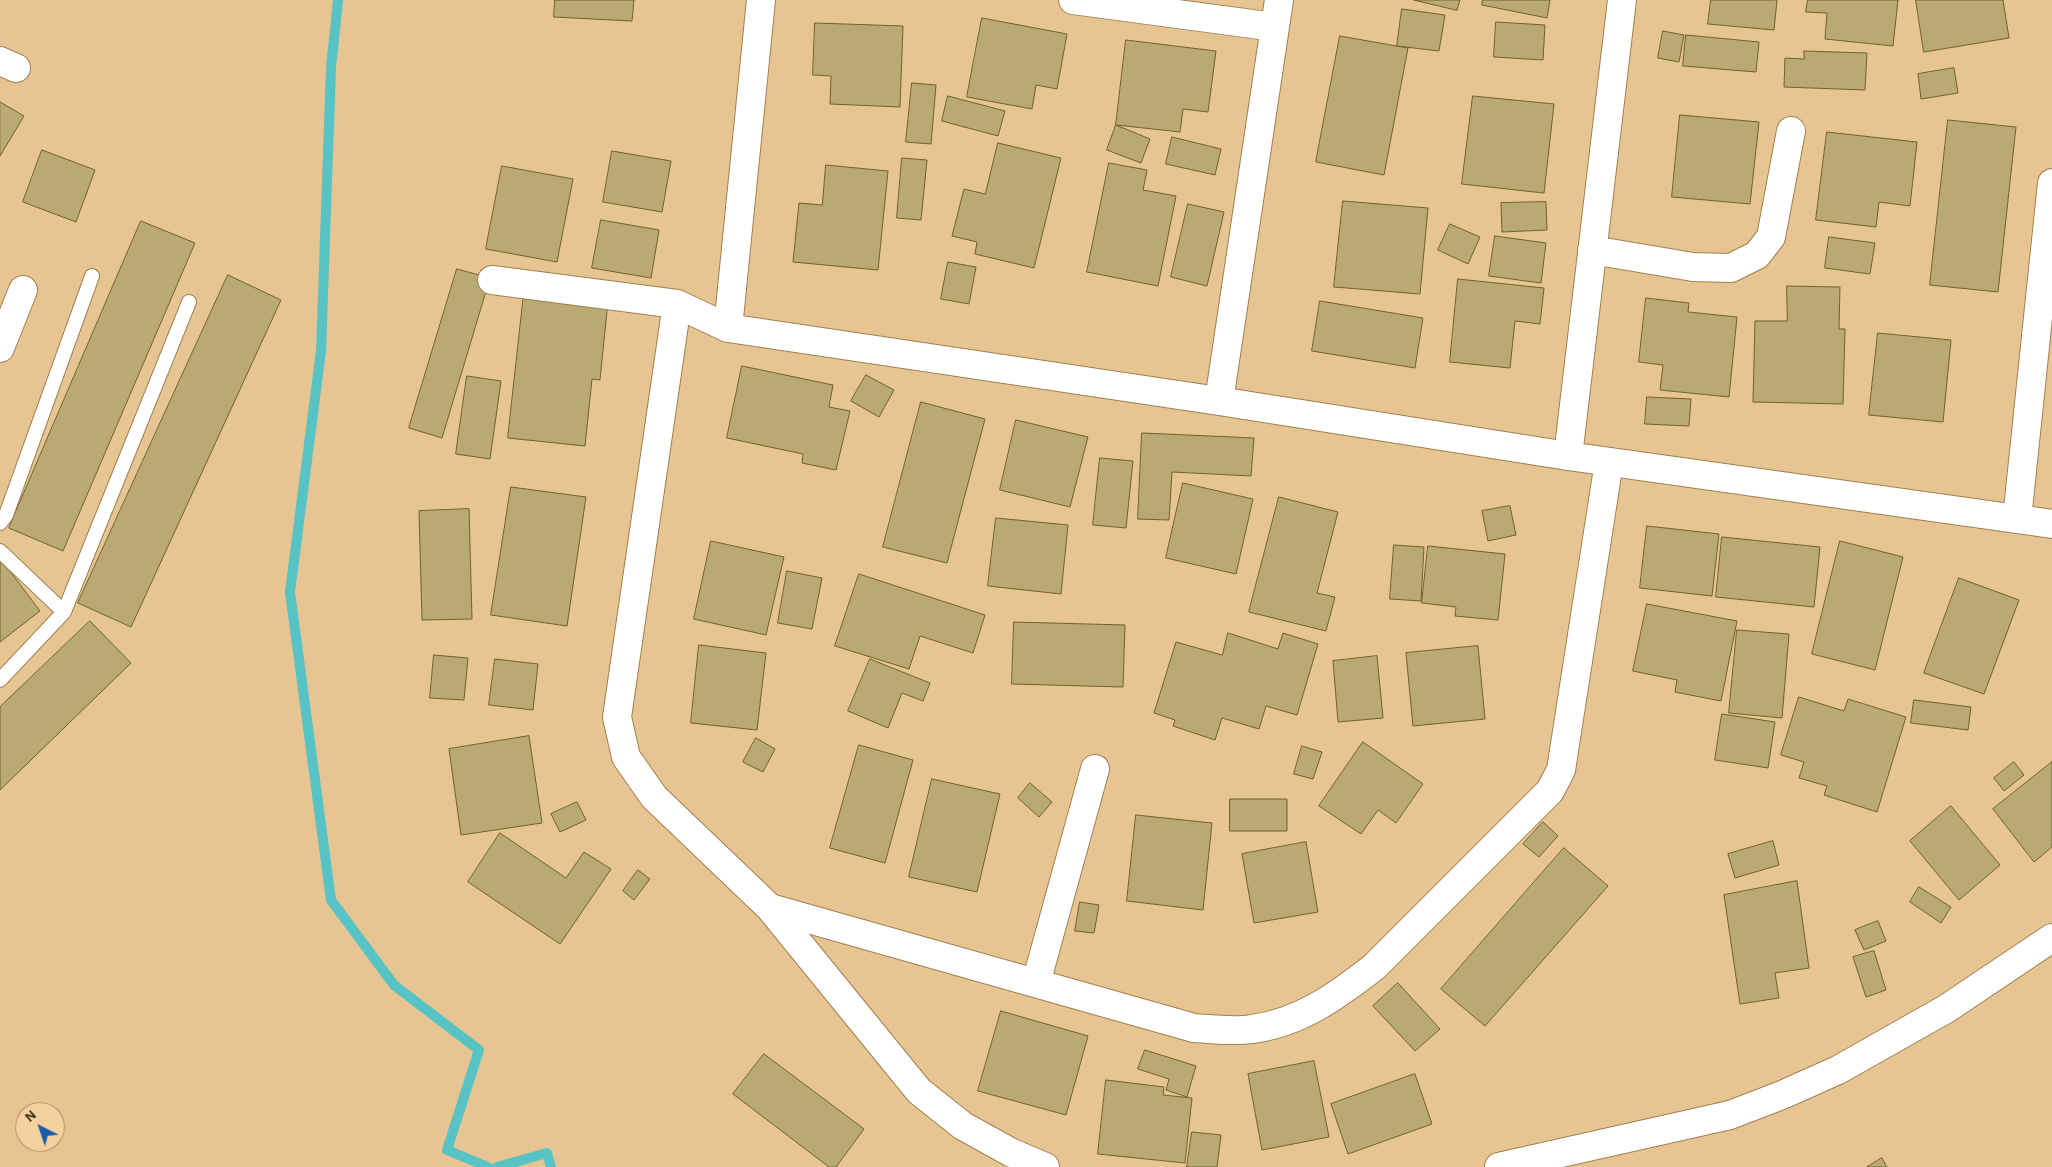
<!DOCTYPE html>
<style>
body{margin:0}
#map{position:relative;width:2052px;height:1167px;overflow:hidden;background:#e7c593;font-family:Karla,sans-serif}
canvas{display:block}
.north{position:absolute;left:15px;top:1102px;width:50px;height:50px;box-sizing:border-box;background:#f5d19f;border:1px solid #a68b65;border-radius:50%;rotate:319deg;font-size:14px;font-weight:700;line-height:20px;text-align:center;color:#30230f}
.north::after{content:'';display:block;margin:auto;width:18px;height:22px;background:#1a5bac;clip-path:polygon(50% 0,100% 100%,50% 72%,0 100%)}
</style>
<div id="map">
<canvas width="2052" height="1167"></canvas>
<div class="north">N</div>
</div>
<script>
const ctx = document.querySelector('canvas').getContext('2d');
ctx.lineJoin = 'round';
function strokePath(path, color, width, dash) { ctx.strokeStyle = color; ctx.lineWidth = width; ctx.lineCap = dash ? 'butt' : 'round'; ctx.setLineDash(dash || []); ctx.stroke(path); }
function paint(path, color) { ctx.fillStyle = color; ctx.fill(path, 'evenodd'); }
strokePath(new Path2D(`
 M338,0L331,68L321,351L290,592L331,900L394,985L479,1050L447,1150L488,1167
 M497,1167L547,1153L551,1167`), '#57c3c4', 10);
const building = new Path2D(`
 M555,0H634L632,21L554,17Z
 M1414,0H1460L1457,10Z
 M1483,0H1550L1547,18L1482,5Z
 M1711,0H1777L1774,30L1708,24Z
 M1808,0H1898L1893,46L1825,39L1827,13L1806,12Z
 M1916,0H2003L2009,38L1924,52Z
 M1402,9L1445,15L1439,51L1397,46Z
 M982,18L1067,34L1057,89L1036,85L1032,109L967,97Z
 M1496,22L1545,25L1543,60L1494,57Z
 M815,23L903,26L900,107L830,104L831,76L813,75Z
 M1663,31L1684,35L1679,62L1658,58Z
 M1686,35L1759,42L1756,72L1683,66Z
 M1340,36L1408,48L1384,175L1316,162Z
 M1126,40L1216,51L1208,112L1183,109L1180,132L1116,125Z
 M1804,51L1867,53L1865,90L1784,87L1785,58L1804,59Z
 M1954,68L1958,93L1921,99L1918,74Z
 M912,83L936,85L931,144L906,142Z
 M948,96L1005,111L998,136L942,121Z
 M1473,96L1554,104L1544,193L1462,184Z
 M0,102L24,116L0,156Z
 M1680,115L1759,122L1750,204L1672,197Z
 M1948,120L2016,127L1998,292L1930,285Z
 M1116,125L1150,139L1141,163L1107,150Z
 M1827,132L1917,142L1910,206L1879,202L1876,227L1816,220Z
 M1172,137L1221,149L1215,175L1166,164Z
 M998,143L1061,158L1034,268L975,254L977,242L952,236L964,189L985,194Z
 M42,150L95,170L76,222L23,202Z
 M612,151L671,161L662,212L603,202Z
 M902,158L927,160L921,220L897,218Z
 M1109,163L1147,170L1143,190L1176,196L1158,286L1087,272Z
 M826,165L888,171L878,270L793,262L799,203L822,205Z
 M502,166L573,179L557,262L486,249Z
 M1343,201L1428,208L1420,294L1334,287Z
 M1546,202L1547,230L1502,232L1501,203Z
 M1188,204L1224,212L1207,286L1171,277Z
 M601,220L659,230L651,278L592,268Z
 M141,221L195,243L63,551L9,528Z
 M1450,224L1480,237L1468,264L1438,250Z
 M1495,236L1546,243L1541,283L1489,276Z
 M1829,237L1875,243L1870,274L1825,268Z
 M948,262L976,267L969,304L941,299Z
 M457,269L490,278L442,438L409,428Z
 M228,275L281,300L131,627L78,603Z
 M1458,279L1544,288L1540,324L1515,321L1510,368L1450,362Z
 M1787,286L1840,287L1839,329H1845L1843,404L1753,402L1755,321H1787Z
 M524,293L608,301L600,380L592,379L585,446L508,438Z
 M1646,298L1689,303L1688,312L1737,317L1729,397L1660,390L1663,365L1639,362Z
 M1320,301L1423,318L1415,368L1312,351Z
 M1878,333L1951,340L1943,422L1869,415Z
 M742,366L833,385L829,407L850,411L836,470L802,463L803,454L727,438Z
 M866,375L894,390L879,417L851,401Z
 M467,376L501,381L490,459L456,454Z
 M1647,397L1691,399L1689,426L1645,424Z
 M921,402L985,419L947,563L883,547Z
 M1016,420L1088,437L1070,507L1000,490Z
 M1142,433L1254,438L1251,476L1172,472L1169,520L1138,519Z
 M1100,458L1133,461L1126,528L1093,525Z
 M1183,483L1253,499L1236,574L1166,558Z
 M511,487L586,497L567,626L491,615Z
 M1279,497L1338,512L1317,593L1335,597L1326,631L1249,612Z
 M1510,506L1516,535L1488,541L1482,511Z
 M469,509L472,619L422,620L419,511Z
 M996,518L1068,525L1061,594L988,586Z
 M1647,526L1719,534L1712,596L1640,588Z
 M1722,537L1820,547L1814,607L1716,597Z
 M711,541L784,557L766,635L694,619Z
 M1840,541L1903,557L1875,670L1812,654Z
 M1394,545L1424,547L1421,601L1390,599Z
 M1428,546L1505,554L1498,620L1455,616L1456,607L1422,603Z
 M3,562L40,611L0,642V564Z
 M787,571L822,578L812,629L778,623Z
 M859,574L985,615L973,653L920,636L909,669L835,646Z
 M1959,578L2019,600L1984,694L1924,673Z
 M1647,604L1737,621L1721,701L1675,692L1677,680L1633,671Z
 M90,621L131,663L0,790V707Z
 M1014,622L1125,625L1123,687L1012,684Z
 M1737,630L1789,634L1782,718L1729,713Z
 M1228,633L1278,649L1283,633L1318,644L1297,715L1266,706L1259,729L1222,718L1215,740L1173,726L1175,720L1154,713L1176,642L1222,655Z
 M699,645L766,653L757,730L691,723Z
 M1478,646L1485,719L1413,726L1406,653Z
 M434,655L468,658L464,700L430,698Z
 M1377,656L1383,718L1338,722L1333,661Z
 M495,659L538,664L533,710L489,705Z
 M870,659L930,683L923,701L902,693L888,728L848,711Z
 M1799,697L1844,711L1848,699L1906,717L1877,812L1824,795L1827,786L1799,778L1804,762L1781,755Z
 M1914,700L1971,707L1968,730L1911,723Z
 M1722,714L1775,722L1768,768L1715,760Z
 M529,736L542,823L461,835L449,749Z
 M756,738L775,749L763,772L743,762Z
 M1363,742L1423,784L1396,823L1378,810L1361,834L1319,806Z
 M859,745L913,760L885,863L830,848Z
 M1302,746L1322,752L1313,779L1294,774Z
 M2014,762L2024,775L2004,791L1994,778Z
 M2052,762V847L2034,862L1993,809Z
 M932,779L1000,794L977,892L909,877Z
 M1030,783L1052,802L1039,817L1018,798Z
 M1230,799H1287V831H1230Z
 M577,802L586,820L560,832L551,814Z
 M1951,806L2000,865L1959,900L1910,841Z
 M1136,815L1212,823L1203,910L1127,901Z
 M1543,822L1558,836L1539,857L1523,844Z
 M500,833L566,878L584,852L611,869L560,944L468,882Z
 M1773,841L1779,865L1735,878L1728,854Z
 M1306,842L1318,912L1254,923L1242,854Z
 M1564,848L1608,886L1485,1026L1441,989Z
 M638,870L650,879L634,900L623,891Z
 M1797,881L1809,968L1775,973L1779,998L1740,1004L1724,895Z
 M1919,887L1951,907L1941,923L1910,902Z
 M1080,902L1099,905L1094,933L1075,931Z
 M1878,921L1886,941L1864,950L1855,930Z
 M1874,951L1886,990L1866,997L1853,957Z
 M1398,983L1440,1029L1415,1051L1373,1006Z
 M1001,1011L1088,1036L1066,1115L978,1091Z
 M1145,1050L1196,1066L1187,1097L1166,1090L1169,1079L1138,1069Z
 M764,1054L864,1129L836,1167H829L733,1094Z
 M1314,1061L1329,1137L1262,1150L1248,1074Z
 M1415,1074L1432,1124L1348,1154L1331,1104Z
 M1106,1080L1164,1087L1163,1095L1192,1098L1185,1163L1098,1154Z
 M1192,1132L1221,1135L1217,1167H1187Z
 M1882,1158L1887,1167H1867Z`);
paint(building, '#b8aa72');
strokePath(building, '#6e612a', 1);
const service = new Path2D(`
 M0,523L6,515L92,276
 M0,551L64,612
 M0,680L64,612L189,302`);
const minor = new Path2D(`
 M1073,0L1275,27
 M0,61L16,68
 M1592,250L1693,267L1731,268L1757,255L1771,237L1791,131
 M492,280L677,304L728,328L1219,401L1568,456L2052,524
 M677,304L617,717L626,757L654,797L770,908L919,1091L963,1126L1012,1153L1045,1167
 M728,328L761,0
 M0,348L23,290
 M1219,401L1279,0
 M1568,456L1622,0
 M2017,519L2052,183
 M770,908L1194,1028C1213,1029 1234,1032 1252,1029C1300,1023 1338,995 1374,967L1550,791L1561,770L1609,462
 M1036,983L1095,769
 M1499,1167L1730,1115L1782,1095L1838,1070L1946,1009L2052,938`);
strokePath(service, '#a18050', 16);
strokePath(minor, '#a18050', 30);
strokePath(service, '#fff', 14);
strokePath(minor, '#fff', 28);
</script>
